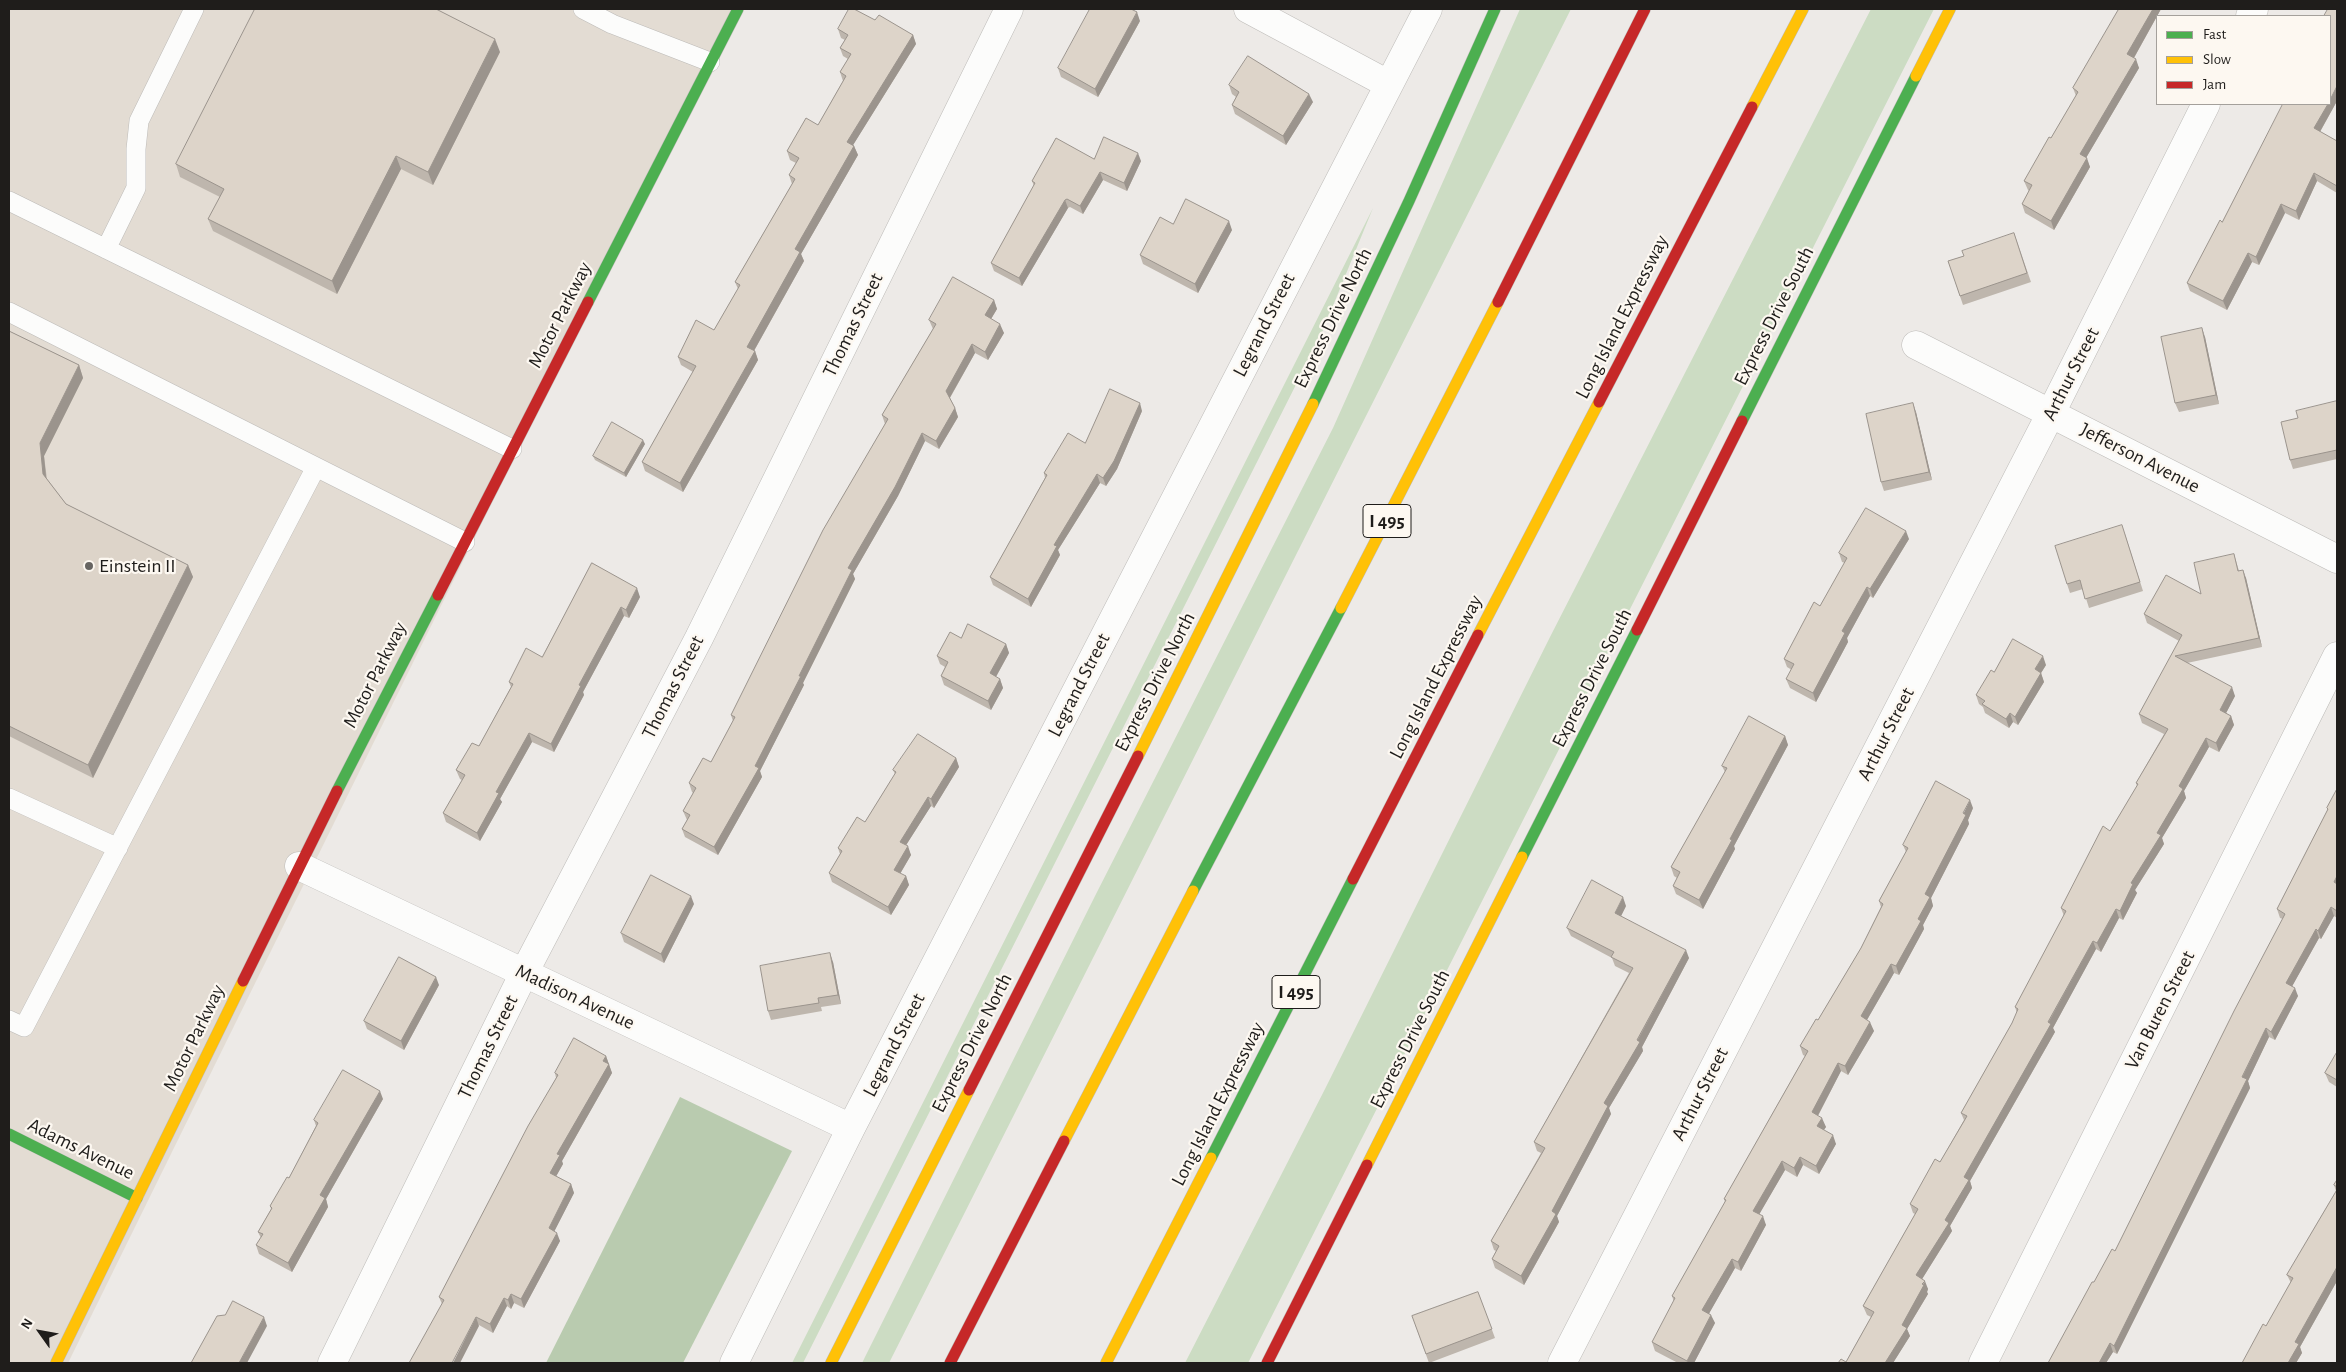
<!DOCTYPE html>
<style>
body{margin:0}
#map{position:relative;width:2346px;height:1372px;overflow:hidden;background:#edeae7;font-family:"Alegreya Sans",sans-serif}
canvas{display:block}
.frame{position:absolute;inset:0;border:10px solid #1f1d1b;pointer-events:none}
.legend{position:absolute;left:2156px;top:15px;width:175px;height:90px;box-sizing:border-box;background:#fdf8f1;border:1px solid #a4a09b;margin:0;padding:6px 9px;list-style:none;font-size:15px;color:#1f1d1b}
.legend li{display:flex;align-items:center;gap:10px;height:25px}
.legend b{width:25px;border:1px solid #a4a09b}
.north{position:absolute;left:15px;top:1307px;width:50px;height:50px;-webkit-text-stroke:4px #fdf8f1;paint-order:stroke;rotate:302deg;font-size:14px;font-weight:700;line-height:20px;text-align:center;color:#1f1d1b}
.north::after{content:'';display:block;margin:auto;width:18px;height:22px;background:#1f1d1b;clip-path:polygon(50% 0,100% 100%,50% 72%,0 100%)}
</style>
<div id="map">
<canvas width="2346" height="1372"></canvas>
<div class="frame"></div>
<ul class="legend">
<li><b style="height:6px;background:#4caf50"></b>Fast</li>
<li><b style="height:6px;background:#ffc107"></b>Slow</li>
<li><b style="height:6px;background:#c62828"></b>Jam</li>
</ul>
<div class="north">N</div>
</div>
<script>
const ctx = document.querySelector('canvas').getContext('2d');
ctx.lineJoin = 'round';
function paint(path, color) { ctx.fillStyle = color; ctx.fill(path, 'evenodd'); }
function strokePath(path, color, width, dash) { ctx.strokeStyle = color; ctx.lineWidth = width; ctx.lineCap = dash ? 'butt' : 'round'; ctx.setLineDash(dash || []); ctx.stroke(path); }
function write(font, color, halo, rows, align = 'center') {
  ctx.font = font + ' "Alegreya Sans",sans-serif'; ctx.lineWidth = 4.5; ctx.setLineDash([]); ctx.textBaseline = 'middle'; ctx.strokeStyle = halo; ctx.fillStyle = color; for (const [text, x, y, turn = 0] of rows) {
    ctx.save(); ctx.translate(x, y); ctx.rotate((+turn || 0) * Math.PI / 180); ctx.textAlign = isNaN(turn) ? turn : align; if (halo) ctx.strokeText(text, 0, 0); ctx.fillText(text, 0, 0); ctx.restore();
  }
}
paint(new Path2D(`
 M9,9H735L68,1363H9Z`), '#e3dcd3');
paint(new Path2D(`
 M1520,9H1571L889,1363H862L1095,896L1333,428Z
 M1871,9H1934L1248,1363H1185L1325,1089L1550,637Z
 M1373,208L1321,335L803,1363H792Z`), '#ccdcc3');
paint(new Path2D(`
 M680,1097L792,1151L683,1363H546Z`), '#b9cbaf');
const lane = new Path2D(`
 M583,9L612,24L710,62
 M9,201L512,449
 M106,249L136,188V149L139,121L194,9
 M9,312L316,467L24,1027L9,1020
 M316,467L465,542
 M9,798L118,848`);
const street = new Path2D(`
 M1248,9L1388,84
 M2250,16L2254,9
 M1916,345L2337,559
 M299,866L851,1128
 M332,1363L524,973L699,638L1009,9
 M734,1363L851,1128L1428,9
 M1562,1363L2051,413L2206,104
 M1983,1363L2337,656`);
const fast = new Path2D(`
 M588,302L738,9
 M1313,404L1409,201L1495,9
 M1742,421L1916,76
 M337,791L438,595
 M1522,857L1637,630
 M1193,891L1341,608
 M9,1134L137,1198
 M1211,1158L1353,879`);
const slow = new Path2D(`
 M1916,76L1950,9
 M1752,107L1803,9
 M1341,608L1498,302
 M1478,635L1599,402
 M1138,756L1313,404
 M1064,1141L1193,891
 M1367,1165L1522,857
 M56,1363L243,981
 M831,1363L969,1090
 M1106,1363L1211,1158`);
const jam = new Path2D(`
 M1498,302L1645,9
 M1599,402L1752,107
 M438,595L588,302
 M1637,630L1742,421
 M1353,879L1478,635
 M243,981L337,791
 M969,1090L1138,756
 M950,1363L1064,1141
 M1267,1363L1367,1165`);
strokePath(lane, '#bdbbb8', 20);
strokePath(street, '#bdbbb8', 29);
strokePath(fast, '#bdbbb8', 12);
strokePath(slow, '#bdbbb8', 12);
strokePath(jam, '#bdbbb8', 12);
strokePath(lane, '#fcfcfb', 19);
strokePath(street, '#fcfcfb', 28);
strokePath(fast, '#4caf50', 11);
strokePath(slow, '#ffc107', 11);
strokePath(jam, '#c62828', 11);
paint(new Path2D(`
 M2119,9H2161L2134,58L2139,68L2086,158L2090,167L2054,230L2025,213L2022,204L2029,191L2028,190L2024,181L2051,138L2076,96L2073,88Z
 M2337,9V101L2320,132L2337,141V193L2317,181L2299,220L2285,213L2259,265L2252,262L2227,310L2190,291L2187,283L2222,222Z
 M875,20L913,35L916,44L853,145L854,146L858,155L801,254L804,261L754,351H755L758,360L683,492L645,471L642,462L693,372L681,365L678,357L714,330L738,289L735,282L792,184L789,175L796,163L790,160L787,151L818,125L843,81L840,72L848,59L843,56L840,48L845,40L841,38L838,29Z
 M1140,21L1098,97L1061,77L1058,68Z
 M500,52L433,185L401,169L337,294L213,231L208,219L220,197L180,177L176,164Z
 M1229,85L1313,102L1286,145L1235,114L1232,105L1236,97L1232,94Z
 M1094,159L1141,161L1127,191L1103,180L1083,214L1070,207L1068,208L1022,286L994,271L991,263L1034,186L1032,181Z
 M1173,224L1232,230L1198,293L1143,264L1140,255Z
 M2014,233L2031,282L1963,305L1948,261L1964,256Z
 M994,300L997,309L991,319L1004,333L988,360L975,353L950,398L955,408L958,417L939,449L925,441L898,496L853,574L855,579L803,683L804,685L760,771L762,777L718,855L685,837L682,829L687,820L683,811L693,793L692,792L689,783L711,762L733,721L731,715L885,424L882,415L933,329L929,320Z
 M9,331L79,365L83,378L44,456L47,479L66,504L188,565L193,577L93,778L9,736Z
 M2205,337L2219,404L2179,412L2175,403Z
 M2337,401V459L2293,469L2290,460L2298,418Z
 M1142,411L1117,469L1106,486L1100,483L1058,550L1060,555L1031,607L993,585L990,577L1045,478L1044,473Z
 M1916,412L1932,480L1884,491L1881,482Z
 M645,444L626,477L595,460L593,456Z
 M2125,534L2143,591L2089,608L2083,589L2070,593L2067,584Z
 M1909,539L1873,598L1870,596L1847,638L1848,642L1816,702L1790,688L1786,679L1792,670L1787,667L1784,659L1820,606L1845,563L1842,562L1839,553Z
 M2234,554L2239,571L2246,578L2262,647L2187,663L2235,696L2226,713L2231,716L2234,725L2219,752L2209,747L2184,791L2186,798L2162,838L2164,844L2135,890L2137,893L2123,920L2119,918L2101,952L2096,949L2053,1028L2055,1032L1970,1181L1972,1188L1950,1226L1952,1231L1922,1279L1928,1289L1927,1292L1928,1294L1907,1329L1910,1336L1893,1363H1838L1846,1362L1871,1317L1867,1315L1863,1306L1915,1214L1913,1213L1910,1204L1940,1162L1964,1120L1961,1113L2012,1023L2017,1013L2015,1007L2064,916L2061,908L2110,831L2137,786L2136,783L2164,734L2142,723L2139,714L2179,641L2147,623L2144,614L2201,594Z
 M592,563L640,597L629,618L624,616L583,692L584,695L554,752L532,742L500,799L502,802L480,841L446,822L443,813L462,780L460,779L456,770L479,746L511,687L509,682L542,657Z
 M961,638L1006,644L1009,653L996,677L1000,679L1003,688L991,710L944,685L941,676L945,667L940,664L937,656Z
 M2046,665L2041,673L2044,682L2018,725L2013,722L2009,728L1985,713L1983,707L1979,704L1976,695L1994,672Z
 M1785,736L1788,745L1734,846L1735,849L1703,909L1676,894L1673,886L1677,878L1674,876L1671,867L1725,772L1722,766Z
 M956,758L959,767L934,808L931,806L906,845L911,855L900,874L906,876L909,885L891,915L832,882L829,873L840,854L838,848L865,822L895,774L893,770Z
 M2337,789V918L2334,916L2321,939L2319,938L2292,986L2298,996L2275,1040L2269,1037L2248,1081L2250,1088L2117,1354L2113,1352L2106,1363H2048L2094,1282L2115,1251L2283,919L2280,918L2277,909L2327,811V808Z
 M1973,808L1968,820L1969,824L1931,898L1933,906L1923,925L1924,929L1899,975L1894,973L1867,1020L1874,1031L1848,1075L1841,1071L1818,1116L1826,1127L1824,1130L1836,1144L1819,1174L1803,1165L1797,1177L1785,1170L1759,1214L1766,1225L1741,1271L1735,1268L1709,1313L1715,1323L1694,1363H1678L1655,1351L1652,1342L1674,1302L1672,1296L1725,1202L1724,1199L1805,1056L1803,1055L1800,1046L1818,1020L1861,948L1881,907L1879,901L1906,852L1903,845Z
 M694,904L664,963L624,942L621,933Z
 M1626,906L1621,916L1689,958L1642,1047L1643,1051L1609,1108L1611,1114L1557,1216L1559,1222L1524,1285L1495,1268L1492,1259L1496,1251L1494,1250L1491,1241L1541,1153L1537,1151L1534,1142L1629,973L1615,966L1612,958L1571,936L1567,928Z
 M833,962L841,1004L821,1007L822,1011L771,1020L768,1011Z
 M439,985L404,1050L367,1029L364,1021Z
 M2337,1052V1087L2329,1082L2325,1073Z
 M606,1056L612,1073L562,1161L563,1164L556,1176L571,1184L574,1193L554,1231L560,1241L524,1308L514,1303L511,1309L507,1306L493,1333L442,1304L439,1297L556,1078L555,1073Z
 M383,1099L326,1199L328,1207L292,1272L259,1254L256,1245L261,1238L258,1232L271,1209L270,1206L289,1178L316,1126L314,1120Z
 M2337,1180V1281L2300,1347L2302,1353L2296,1363H2242L2266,1326L2291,1283L2287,1275L2336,1191L2334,1185Z
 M1478,1292L1495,1338L1429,1363L1412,1316Z`), '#beb6ad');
paint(new Path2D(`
 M2153,9H2161L2131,63L2127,54Z
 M1137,12L1140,21L1098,97L1095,89Z
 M913,35L916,44L850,150L847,142Z
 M495,39L500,52L433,185L428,172Z
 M2136,59L2139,68L2083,163L2080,154Z
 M2337,86V101L2317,137L2314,128L2328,104H2330V100Z
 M1309,94L1313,102L1286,145L1283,136Z
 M854,146L858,155L801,254L804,261L751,356L747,347L795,249Z
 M1138,153L1141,161L1127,191L1124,183Z
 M396,156L401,169L337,294L332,281Z
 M2087,158L2090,167L2054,230L2051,221Z
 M1100,172L1103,180L1083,214L1080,206Z
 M2314,173L2317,181L2299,220L2296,211Z
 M1065,200L1068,208L1022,286L1019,278Z
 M2281,204L2285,213L2259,265L2256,257Z
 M1229,221L1232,230L1198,293L1195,284Z
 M2248,253L2252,262L2227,310L2223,301Z
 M994,300L997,309L988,324L985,315Z
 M1000,324L1004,333L988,360L985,352Z
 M2202,328L2205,337L2219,404L2216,395Z
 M972,344L975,353L949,399L946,391Z
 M755,351L758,360L683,492L680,483Z
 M79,365L83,378L44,456L47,487L43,474L40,443Z
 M1140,403L1142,411L1117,469L1106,486L1103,478Z
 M1913,403L1916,412L1932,480L1929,472Z
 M955,408L958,417L939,449L936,441Z
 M922,433L925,441L898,496L853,574L855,579L803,683L804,685L760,771L762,777L718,855L714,847L755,766L848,568Z
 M643,440L645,444L626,477L624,473Z
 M1097,474L1100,483L1058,550L1060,555L1031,607L1028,599L1054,545Z
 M1906,531L1909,539L1873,598L1870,589Z
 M188,565L193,577L93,778L88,765Z
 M2243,570L2246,578L2262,647L2259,638Z
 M1867,587L1870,596L1847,638L1848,642L1816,702L1813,693L1842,631Z
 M637,588L640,597L629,618L626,610Z
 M621,607L624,616L583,692L584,695L554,752L551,744L579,685Z
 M1006,644L1009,653L993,682L990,673Z
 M2043,656L2046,665L2041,673L2044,682L2018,725L2015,717L2035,669Z
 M1000,679L1003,688L991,710L988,701Z
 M2232,687L2235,696L2223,719L2220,710Z
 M2010,713L2013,722L2009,728L2006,719Z
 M2231,716L2234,725L2219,752L2216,743Z
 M529,733L532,742L500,799L502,802L480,841L477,833L496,792Z
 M1785,736L1788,745L1734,846L1735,849L1703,909L1699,900L1730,839Z
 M2206,738L2209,747L2184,791L2186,798L2162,838L2164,844L2135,890L2137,893L2123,920L2120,911L2131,883L2157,833L2179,786Z
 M956,758L959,767L934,808L931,799Z
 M928,797L931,806L903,850L900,842Z
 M1970,800L1973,808L1968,820L1969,824L1931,898L1933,906L1923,925L1924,929L1899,975L1896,966L1918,919L1925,894Z
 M908,846L911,855L897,879L894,870Z
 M906,876L909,885L891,915L888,907Z
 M2337,876V890L2334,882Z
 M691,896L694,904L664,963L661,954Z
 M1623,897L1626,906L1618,922L1615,913Z
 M2331,907L2334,916L2321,939L2318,931Z
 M2116,909L2119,918L2101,952L2097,943Z
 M2316,929L2319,938L2289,992L2286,983Z
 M2093,941L2096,949L2053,1028L2055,1032L1970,1181L1972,1188L1950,1226L1952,1231L1919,1284L1916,1275L1945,1220L1964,1177Z
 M1686,950L1689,958L1642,1047L1643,1051L1609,1108L1611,1114L1557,1216L1559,1222L1524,1285L1521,1276L1552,1211L1604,1103Z
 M830,953L833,962L841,1004L838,995Z
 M1891,964L1894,973L1864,1025L1861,1016Z
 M436,977L439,985L404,1050L401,1041Z
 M2295,988L2298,996L2275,1040L2271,1032Z
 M1870,1022L1874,1031L1848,1075L1845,1066Z
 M2266,1028L2269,1037L2248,1081L2250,1088L2117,1354L2114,1346Z
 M606,1056L612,1073L562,1161L563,1164L553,1182L550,1173L557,1154Z
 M1838,1063L1841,1071L1815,1121L1812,1112Z
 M380,1091L383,1099L326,1199L328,1207L292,1272L288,1263L320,1195Z
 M1822,1118L1826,1127L1820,1135L1817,1126Z
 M1833,1135L1836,1144L1819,1174L1816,1166Z
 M1800,1157L1803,1165L1797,1177L1794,1168Z
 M1782,1161L1785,1170L1756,1220L1753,1211Z
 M571,1184L574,1193L552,1236L549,1228Z
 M1763,1216L1766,1225L1741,1271L1738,1262Z
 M557,1233L560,1241L524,1308L521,1299Z
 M1732,1259L1735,1268L1706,1319L1702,1310Z
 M2337,1267V1281L2300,1347L2302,1353L2296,1363H2288L2295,1342Z
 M1925,1281L1928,1289L1927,1292L1928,1294L1907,1329L1910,1336L1893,1363H1885L1902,1325Z
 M511,1294L514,1303L511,1309L508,1300Z
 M504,1298L507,1306L493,1333L490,1324Z
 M1711,1315L1715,1323L1694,1363H1688L1687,1361Z
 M264,1317L267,1326L247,1363H239Z
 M476,1317L479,1326L460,1363H453Z
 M2110,1343L2113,1352L2106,1363H2099Z`), '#9b948d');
const building = new Path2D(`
 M255,9H436L495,39L428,172L396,156L332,281L208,219L224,189L176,164Z
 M849,9H854L875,20L879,15L913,35L847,142L854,146L795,249L800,252L747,347L755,351L680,483L642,462L696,366L678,357L696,320L714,330L740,285L735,282L795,179L789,175L799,158L787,151L806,118L818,125L846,76L840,72L851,54L840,48L848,35L838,29Z
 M1090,9H1131L1137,12L1095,89L1058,68Z
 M2119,9H2153L2127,54L2136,59L2080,154L2087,158L2051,221L2022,204L2032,185L2024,181L2049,137L2051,138L2078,92L2073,88Z
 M2328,9H2337V86L2330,100V16H2324Z
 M1248,56L1309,94L1283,136L1232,105L1239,92L1229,85Z
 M2283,104H2328L2314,128L2337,141V186L2314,173L2296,211L2281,204L2256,257L2248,253L2223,301L2187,283L2220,220L2222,222Z
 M1104,137L1138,153L1124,183L1100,172L1080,206L1067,199L1065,200L1019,278L991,263L1035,183L1032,181L1056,138L1094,159Z
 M1186,199L1229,221L1195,284L1140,255L1160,217L1173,224Z
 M2014,233L2027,273L1960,296L1948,261L1964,256L1962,251Z
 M953,277L994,300L985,315L1000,324L985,352L972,344L946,391L955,408L936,441L922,433L895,487L848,568L852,570L799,676H801L755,766L759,768L714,847L682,829L690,815L683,811L696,788L689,783L703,758L711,762L735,717L731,715L823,530L888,419L882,415L936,324L929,320Z
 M2202,328L2216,395L2175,403L2161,337Z
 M9,331L79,365L40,443L43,474L66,504L188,565L88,765L9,726Z
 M1110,389L1140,403L1114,461L1103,478L1097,474L1054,545L1057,546L1028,599L990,577L1047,475L1044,473L1068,433L1085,443Z
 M2337,401V450L2290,460L2281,422L2298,418L2296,411Z
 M1913,403L1929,472L1881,482L1866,414Z
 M612,422L643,440L624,473L593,456Z
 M1866,508L1906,531L1870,589L1867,587L1842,631L1845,633L1813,693L1786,679L1794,664L1784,659L1814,602L1820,606L1847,558L1839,553Z
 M2122,525L2140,582L2085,599L2080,580L2067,584L2055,546Z
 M2234,554L2238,571L2243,570L2259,638L2175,656L2232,687L2220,710L2231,716L2216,743L2206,738L2179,786L2183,789L2157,833L2161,835L2131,883L2133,884L2120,911L2116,909L2097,943L2093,941L2048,1022L2051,1024L1964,1177L1969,1180L1945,1220L1949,1223L1916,1275L1925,1281L1922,1284L1924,1285L1902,1325L1907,1328L1885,1363H1838L1841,1359L1846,1362L1874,1312L1863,1306L1918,1209L1910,1204L1935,1159L1940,1162L1967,1116L1961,1113L2012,1023L2018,1009L2015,1007L2066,911L2061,908L2103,826L2110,831L2138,784L2136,783L2168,729L2139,714L2182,635L2144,614L2166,575L2201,594L2194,563Z
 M592,563L637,588L626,610L621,607L579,685L581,686L551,744L529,733L496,792L499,793L477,833L443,813L465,775L456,770L472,743L479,746L513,684L509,682L526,648L542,657Z
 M968,624L1006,644L990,673L1000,679L988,701L941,676L948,662L937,656L950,632L961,638Z
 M2013,639L2043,656L2035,669L2041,673L2015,717L2010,713L2006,719L1982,704L1985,701L1976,695L1991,670L1994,672Z
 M1749,716L1785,736L1730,839L1732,840L1699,900L1673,886L1680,872L1671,867L1727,768L1722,766Z
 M918,734L956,758L931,799L928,797L900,842L908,846L894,870L906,876L888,907L829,873L842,851L838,848L857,817L865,822L896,772L893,770Z
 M1936,781L1970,800L1963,813L1966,815L1925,894L1930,897L1918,919L1921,921L1896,966L1891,964L1861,1016L1870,1022L1845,1066L1838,1063L1812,1112L1822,1118L1817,1126L1833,1135L1816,1166L1800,1157L1794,1168L1782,1161L1753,1211L1763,1216L1738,1262L1732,1259L1702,1310L1711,1315L1687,1361L1652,1342L1675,1298L1672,1296L1726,1200L1724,1199L1808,1051L1800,1046L1816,1019L1818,1020L1861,948L1883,904L1879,901L1908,848L1903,845Z
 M2337,789V876L2334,882L2337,884V911L2331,907L2318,931L2316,929L2286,983L2295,988L2271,1032L2266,1028L2242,1077L2247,1079L2114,1346L2110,1343L2099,1363H2048L2092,1282H2094L2112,1249L2115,1251L2234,1011L2285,914L2277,909L2328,809L2327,808Z
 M651,875L691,896L661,954L621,933Z
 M1592,880L1623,897L1615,913L1686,950L1637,1040L1640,1042L1604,1103L1608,1106L1552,1211L1556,1214L1521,1276L1492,1259L1499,1246L1491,1241L1545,1148L1534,1142L1633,968L1611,957L1614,952L1567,928Z
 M830,953L838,995L818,998L819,1003L768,1011L760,966Z
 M399,957L436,977L401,1041L364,1021Z
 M574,1038L606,1056L603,1061L609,1064L557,1154L560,1155L550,1173L571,1184L549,1228L557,1233L521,1299L511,1294L508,1300L504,1298L490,1324L476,1317L452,1363H453H409L444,1300L439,1297L528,1126L558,1075L555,1073Z
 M2337,1052V1080L2325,1073Z
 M343,1070L380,1091L320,1195L325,1198L288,1263L256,1245L263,1234L258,1232L272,1208L270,1206L287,1177L289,1178L318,1123L314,1120Z
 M2337,1180V1187L2334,1185Z
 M2337,1190V1267L2295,1342L2299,1344L2288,1363H2242L2263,1324L2266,1326L2293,1278L2287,1275Z
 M1478,1292L1492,1329L1426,1354L1412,1316Z
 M233,1301L264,1317L239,1363H191L217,1316L225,1315Z`);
paint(building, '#ddd4c9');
strokePath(building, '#9b948d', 1);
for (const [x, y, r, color] of [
 [89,566,5,"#676562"]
]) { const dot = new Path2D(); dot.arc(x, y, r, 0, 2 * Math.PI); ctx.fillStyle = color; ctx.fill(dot); strokePath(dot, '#fdf8f1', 2); }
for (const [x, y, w] of [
 [1387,521,48],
 [1296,992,48]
]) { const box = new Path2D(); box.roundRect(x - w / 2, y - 16.5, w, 33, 4); ctx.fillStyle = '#fdf8f1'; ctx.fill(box); strokePath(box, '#1f1d1b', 1); }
write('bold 19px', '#1f1d1b', null, [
 ["I 495",1387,521],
 ["I 495",1296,992]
]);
write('20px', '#1f1d1b', '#fdf8f1', [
 ["Motor Parkway",560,315,-63],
 ["Express Drive South",1774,316,-63],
 ["Long Island Expressway",1622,317,-63],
 ["Express Drive North",1333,318,-64],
 ["Thomas Street",853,325,-64],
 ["Legrand Street",1264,325,-63],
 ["Arthur Street",2071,374,-63],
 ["Jefferson Avenue",2140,458,27],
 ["Motor Parkway",375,675,-63],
 ["Long Island Expressway",1436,677,-63],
 ["Express Drive South",1592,678,-63],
 ["Express Drive North",1155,682,-63],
 ["Legrand Street",1079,685,-63],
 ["Thomas Street",673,687,-63],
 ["Arthur Street",1886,734,-63],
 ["Madison Avenue",575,997,25],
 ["Van Buren Street",2160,1010,-63],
 ["Motor Parkway",194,1038,-64],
 ["Express Drive South",1410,1039,-63],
 ["Express Drive North",972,1043,-63],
 ["Legrand Street",894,1045,-63],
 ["Thomas Street",488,1047,-64],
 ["Arthur Street",1700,1094,-63],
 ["Long Island Expressway",1218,1104,-63],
 ["Adams Avenue",81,1149,26]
]);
write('20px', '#1f1d1b', '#fdf8f1', [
 ["Einstein II",99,566]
], 'left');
</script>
